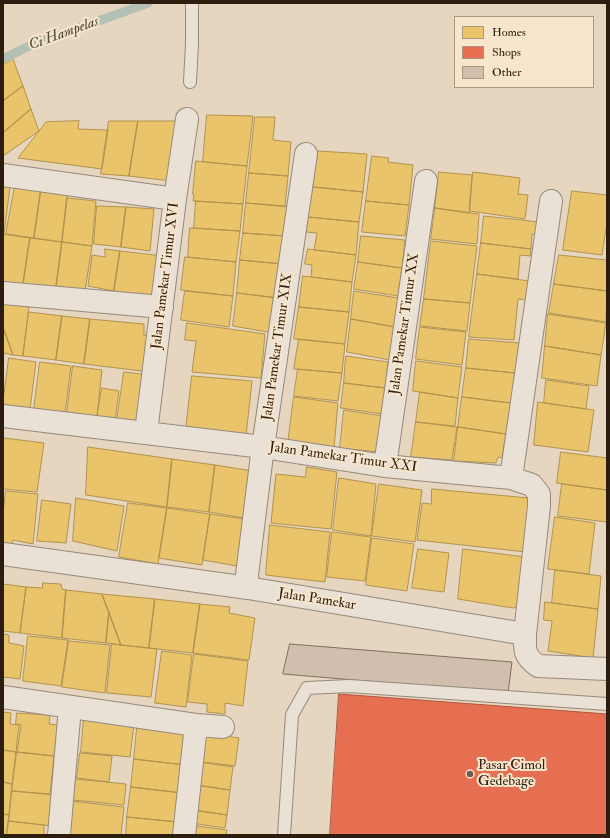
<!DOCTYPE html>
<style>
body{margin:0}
#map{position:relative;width:610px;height:838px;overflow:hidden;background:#e6d5bf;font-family:"IM FELL Double Pica",serif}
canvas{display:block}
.frame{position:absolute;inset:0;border:4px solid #2d1d0e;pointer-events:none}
.legend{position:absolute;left:454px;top:16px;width:140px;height:72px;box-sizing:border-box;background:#f8e6cc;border:1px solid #a79680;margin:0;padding:5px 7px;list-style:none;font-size:12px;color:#2d1d0e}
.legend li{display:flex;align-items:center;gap:8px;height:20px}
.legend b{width:20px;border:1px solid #a79680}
</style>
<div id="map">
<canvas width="610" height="838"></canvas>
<div class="frame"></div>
<ul class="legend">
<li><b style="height:11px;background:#e9c46a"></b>Homes</li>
<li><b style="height:11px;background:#e76f51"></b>Shops</li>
<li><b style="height:11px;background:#d1beac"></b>Other</li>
</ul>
</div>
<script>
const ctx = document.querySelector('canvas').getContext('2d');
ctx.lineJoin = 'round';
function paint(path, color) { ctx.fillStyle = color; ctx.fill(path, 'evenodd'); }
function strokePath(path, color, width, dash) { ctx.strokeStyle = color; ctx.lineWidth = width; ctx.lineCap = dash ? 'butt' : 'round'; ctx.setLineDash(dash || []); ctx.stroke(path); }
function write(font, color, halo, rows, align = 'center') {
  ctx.font = font + ' "IM FELL Double Pica",serif'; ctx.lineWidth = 4; ctx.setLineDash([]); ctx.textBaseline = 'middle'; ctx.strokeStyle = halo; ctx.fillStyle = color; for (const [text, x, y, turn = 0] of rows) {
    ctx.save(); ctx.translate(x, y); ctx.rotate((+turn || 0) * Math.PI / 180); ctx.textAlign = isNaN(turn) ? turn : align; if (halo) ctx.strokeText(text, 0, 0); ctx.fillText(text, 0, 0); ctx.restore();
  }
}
const homes = new Path2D(`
 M13,59L23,86L3,101V65Z
 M23,86L31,109L3,133V101Z
 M31,109L39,131L3,156V133Z
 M207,115L253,116L247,166L203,162Z
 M255,117H275L273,140L291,142L288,176L249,173Z
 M79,121L78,129L108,130L102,169L18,158L46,122Z
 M109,121H138L129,176L101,174Z
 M138,121H182L172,181L129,176Z
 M318,151L367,154L363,192L313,187Z
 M372,156L389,158L388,162L413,165L409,205L366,201Z
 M196,161L247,166L243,204L193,201L194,194H193Z
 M439,172L472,175L469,213L435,208Z
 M473,172L520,178L518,194L528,195L525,219L470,211Z
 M249,173L288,176L285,206L246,203Z
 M3,179L11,180L4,233H3Z
 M15,186L41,189L34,238L6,234Z
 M313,187L363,192L359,222L308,217Z
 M41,189L68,191L62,242L34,238Z
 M572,191L607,195V229H606L602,255L563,250Z
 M67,198L96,201L92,246L62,242Z
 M196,201L243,204L240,231L194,228Z
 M366,201L409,205L405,236L362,232Z
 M246,203L289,207L286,236L243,233Z
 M97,206L126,207L121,247L94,244Z
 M126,207L154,209L150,251L121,247Z
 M435,208L479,214L477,244L431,239Z
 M484,216L539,222L538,235L532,234L531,249L481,243Z
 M308,217L359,222L356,255L314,250L317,233L306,232Z
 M190,228L240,231L236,262L188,257Z
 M243,233L286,236L282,264L240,260Z
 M3,234L30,238L23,285L3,282Z
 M361,236L405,240L402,268L358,262Z
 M30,238L62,242L56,288L23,285Z
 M431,241L477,246L470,303L424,299Z
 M62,242L92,246L85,291L56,288Z
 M481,243L531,249L530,256L520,255L518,279L477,274Z
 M105,249L120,251L114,291L88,286L92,255L105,257Z
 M308,249L356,255L352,282L311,277L312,265L305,264Z
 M120,251L163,256L156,304L113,296Z
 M559,255L607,260V291L554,284Z
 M185,257L236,262L233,296L181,290Z
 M240,260L282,264L278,298L237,293Z
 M358,262L402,268L398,296L354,289Z
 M477,274L529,281L527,300L518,299L514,340L469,337Z
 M303,276L352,282L349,312L299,307Z
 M554,284L607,291L606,322L549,313Z
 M185,291L233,296L229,327L181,320Z
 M354,291L398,298L395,327L351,319Z
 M237,293L278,298L273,333L233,326Z
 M424,299L470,303L467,331L420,326Z
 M3,304L29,305L23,356L13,355L3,327Z
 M299,307L349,312L345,344L294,339Z
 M29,312L62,316L56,360L23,356Z
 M548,314L606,323L601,355L545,346Z
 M62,316L90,319L84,364L56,360Z
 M90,319L144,324V335L153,336L150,372L84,364Z
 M351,319L395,327L390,360L347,352Z
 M187,323L265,334L261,378L192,372L196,341L185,340Z
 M3,327L13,355L3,353Z
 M420,327L466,332L462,365L416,359Z
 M299,339L345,344L342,373L294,369Z
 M469,339L520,343L515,373L466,368Z
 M545,346L601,355L597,386L542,378Z
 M346,356L388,362L385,388L344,383Z
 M9,358L36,362L30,409L3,405Z
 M416,361L462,367L458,398L413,391Z
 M40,362L71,366L65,413L34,409Z
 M73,366L102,370L97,417L67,414Z
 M466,368L515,373L511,403L462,397Z
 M298,369L342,373L338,401L294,396Z
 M124,372L148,375L141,424L117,420Z
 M192,376L252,381L246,436L186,429Z
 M546,380L589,386L586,409L544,403Z
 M344,383L385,388L383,414L341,408Z
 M102,388L119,391L115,420L97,417Z
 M420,392L458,398L455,426L416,422Z
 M294,397L338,403L334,448L288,443Z
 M462,397L511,403L506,434L458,427Z
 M538,402L594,410L588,452L534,445Z
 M344,410L383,416L379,452L340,448Z
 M416,422L457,427L452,460L411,457Z
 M458,427L506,434L502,458L498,457L496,463L454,461Z
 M4,438L44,443L37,492L3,489Z
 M88,447L172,459L167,507L86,495Z
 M561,452L607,458V490L557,483Z
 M172,459L215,465L209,512L167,507Z
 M215,465L253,471L250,519L209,512Z
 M307,467L337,472L331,529L271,523L276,474L305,477Z
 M339,478L376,484L371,536L333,530Z
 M379,484L422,490L415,542L372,536Z
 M562,484L607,490V522L558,516Z
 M432,489L529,498L526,552L417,540L422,503L431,504Z
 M6,491L38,494L33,544L13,540L12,545L3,544V513Z
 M76,498L124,506L117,551L73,541Z
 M42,500L71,504L66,543L37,541Z
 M128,503L167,508L158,564L119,557Z
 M167,508L210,514L202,565L159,558Z
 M210,514L244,519L237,566L203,560Z
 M555,517L595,523L589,574L548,569Z
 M270,525L330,532L325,582L266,575Z
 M332,532L371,537L365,581L327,577Z
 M372,538L414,544L407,591L366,585Z
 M418,549L449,553L444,592L412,588Z
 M463,549L525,557L520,606L513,608L458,599Z
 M555,570L601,576L598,609L552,603Z
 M43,583L61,584L62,589L66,590L62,638L20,633L26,587L42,588Z
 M3,584L26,587L20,633L3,631Z
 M66,590L102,594L109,612L106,643L62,638Z
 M102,594L155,599L149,648L121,645Z
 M155,599L200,604L193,653L149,648Z
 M545,602L598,609L593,658L548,651L552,621L544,620Z
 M200,604L230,607L229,613L255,618L249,660L193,653Z
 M109,612L121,645L106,643Z
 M3,634L9,635V643L24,646L20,679L3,677Z
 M28,636L68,640L61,686L23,681Z
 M69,641L110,645L105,693L62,687Z
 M112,644L157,649L151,697L107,693Z
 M162,651L192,655L186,707L155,703Z
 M194,654L248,661L243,706L225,703V714L207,712V704L188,702Z
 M3,712L11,713L10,724L19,725L16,752L3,750Z
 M17,713L50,715L49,724L58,725L54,756L17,752L21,725L16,724Z
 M84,719L134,724L130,757L81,752Z
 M137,728L188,734L185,765L134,759Z
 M206,733L239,738L235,766L203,762Z
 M3,750L16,752L12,784L3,782Z
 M17,752L54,756L50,794L12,791Z
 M80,753L112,756L109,782L77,778Z
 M134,759L185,765L182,793L131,787Z
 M199,762L233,767L230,790L196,785Z
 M76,779L126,784L124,805L73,800Z
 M3,782L12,784L9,815L3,814Z
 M196,785L230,790L227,815L193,810Z
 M131,787L182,793L178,822L127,817Z
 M12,791L56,795L52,826L9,821Z
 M71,801L124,807L121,835H68Z
 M193,810L227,815L225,828L191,823Z
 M3,814L9,815L6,835H3Z
 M127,817L178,822L177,835H126Z
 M9,821L44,825V835H7Z
 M190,825L227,830L226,835H189Z`);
paint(homes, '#e9c46a');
strokePath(homes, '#b1924e', 1);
const shops = new Path2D(`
 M339,694L607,714V835H330Z`);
paint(shops, '#e76f51');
strokePath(shops, '#af563d', 1);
strokePath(new Path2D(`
 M3,59L27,47L148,3`), '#b2c1b3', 9);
const building = new Path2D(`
 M290,644L512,662L508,693L283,674Z`);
paint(building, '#d1beac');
strokePath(building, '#7b7063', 1);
const lane = new Path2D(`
 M190,82L192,43V3
 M284,835L292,715L307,688L349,686L607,704`);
const street = new Path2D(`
 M3,175L175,199
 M3,293L162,307
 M3,416L263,447L385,466L511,478L532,485L539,494V506L525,634
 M146,432L175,199L187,119
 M385,466L426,181
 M511,478L551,201
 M3,554L248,588L525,634C525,650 523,655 538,666L607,669
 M248,588L247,575L263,447L306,154
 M3,697L196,725L223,727
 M59,835L70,707
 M184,835L196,725`);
strokePath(lane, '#95897b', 14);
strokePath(street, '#95897b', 24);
strokePath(lane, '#e9e1d6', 12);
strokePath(street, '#e9e1d6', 22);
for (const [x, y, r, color] of [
 [470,774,4,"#6e5d4c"]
]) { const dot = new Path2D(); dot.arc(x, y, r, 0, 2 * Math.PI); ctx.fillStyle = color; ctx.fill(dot); strokePath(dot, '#f8e6cc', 1.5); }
write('14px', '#2d1d0e', '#f8e6cc', [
 ["Jalan Pamekar Timur XVI",166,276,-83],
 ["Jalan Pamekar Timur XX",405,324,-82],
 ["Jalan Pamekar Timur XIX",278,347,-82],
 ["Jalan Pamekar Timur XXI",343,458,8],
 ["Jalan Pamekar",317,600,9]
]);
write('14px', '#2d1d0e', '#f8e6cc', [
 ["Pasar Cimol",478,766],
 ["Gedebage",478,782]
], 'left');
write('italic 15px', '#4e4c3e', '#f8e6cc', [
 ["Ci Hampelas",64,34,-20]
]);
</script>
